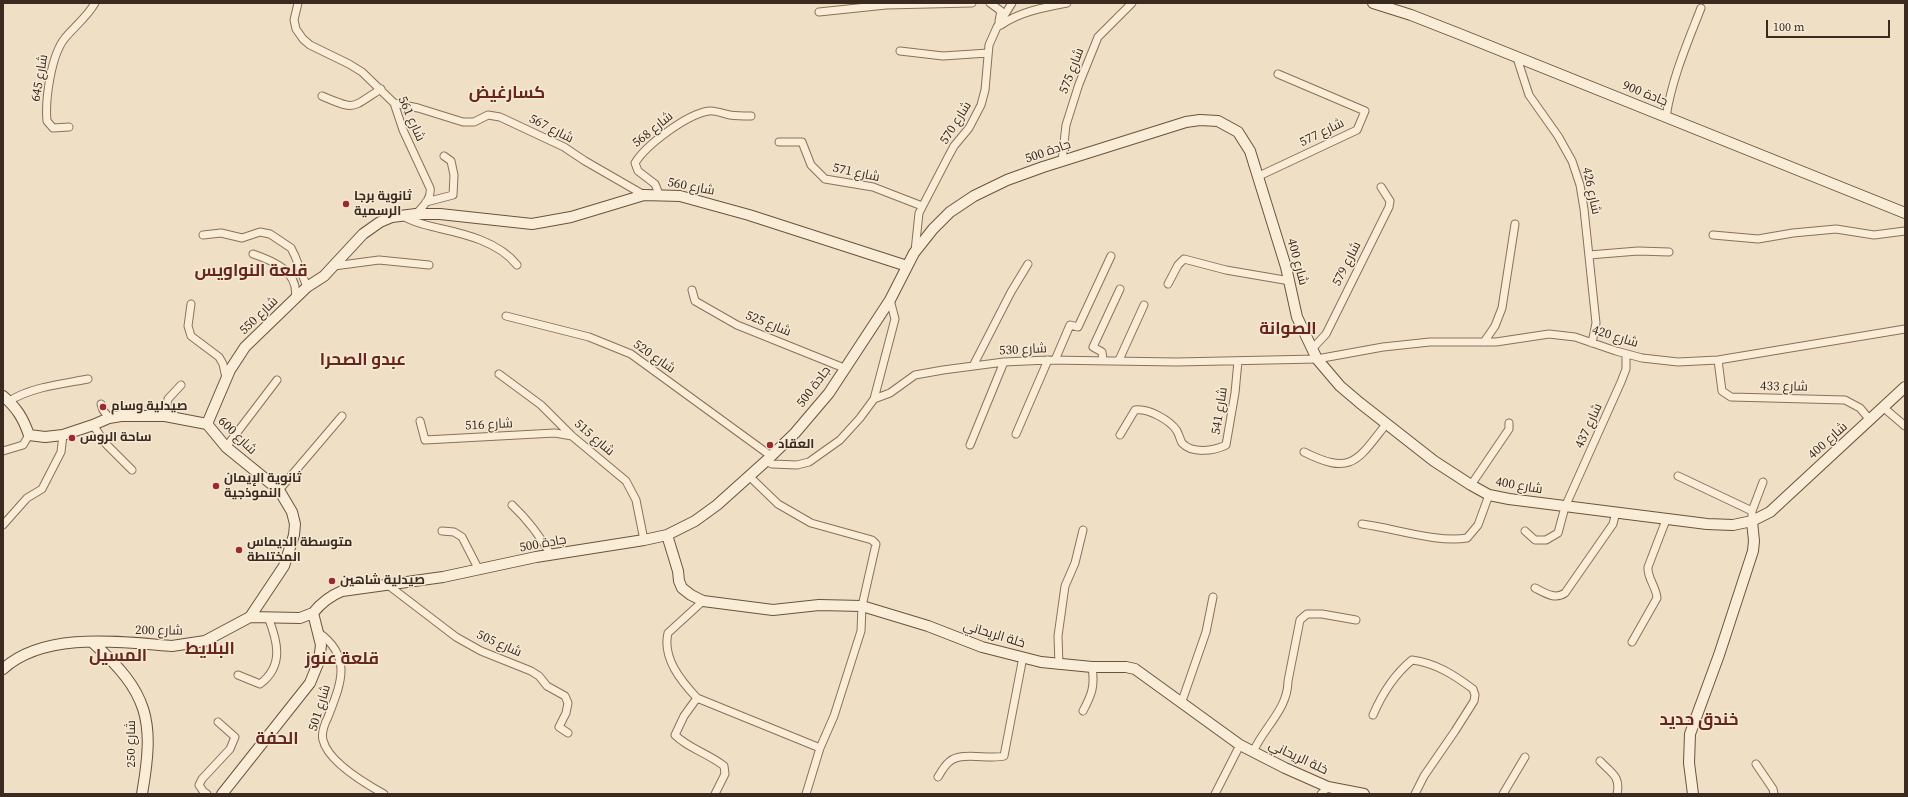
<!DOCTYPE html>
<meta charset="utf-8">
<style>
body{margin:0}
#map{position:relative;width:1908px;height:797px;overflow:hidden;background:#efdfc5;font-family:"Source Serif 4",serif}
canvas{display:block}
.frame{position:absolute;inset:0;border:4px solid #3a2a1f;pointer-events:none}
.scale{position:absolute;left:1766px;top:20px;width:124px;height:18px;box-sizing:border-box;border:2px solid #3a2a1f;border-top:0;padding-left:5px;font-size:12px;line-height:14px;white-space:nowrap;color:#3a2a1f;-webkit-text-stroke:3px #f6ead5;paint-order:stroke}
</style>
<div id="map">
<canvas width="1908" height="797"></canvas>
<div class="frame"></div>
<div class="scale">100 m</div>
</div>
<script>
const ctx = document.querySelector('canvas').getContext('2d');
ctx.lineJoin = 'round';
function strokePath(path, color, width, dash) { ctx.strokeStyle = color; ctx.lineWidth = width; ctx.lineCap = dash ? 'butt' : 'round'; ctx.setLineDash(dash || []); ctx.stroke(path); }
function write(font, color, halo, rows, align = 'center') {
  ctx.font = font + ' "Source Serif 4",Cairo,serif'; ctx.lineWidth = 3; ctx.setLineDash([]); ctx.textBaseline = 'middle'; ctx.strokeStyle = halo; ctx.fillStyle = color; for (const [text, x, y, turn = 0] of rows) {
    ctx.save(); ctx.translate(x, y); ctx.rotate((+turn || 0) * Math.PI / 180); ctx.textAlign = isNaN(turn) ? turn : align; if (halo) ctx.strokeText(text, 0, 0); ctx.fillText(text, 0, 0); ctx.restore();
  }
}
const street = new Path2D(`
 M298,3L294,20L296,29L303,39L310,45L349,64L362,72L394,103L403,130L430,188C432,199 422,207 416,214
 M990,3L1001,11L999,21
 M819,12L886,5L972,3
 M1001,25C1019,12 1045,7 1067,3
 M900,51L943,56L988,53
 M1517,58L1529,95L1558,136L1572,161L1580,185L1584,209L1596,323L1592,343
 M322,96C357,111 350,108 381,89
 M394,103L418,108L463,122H474L488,115L500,117L564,147L585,161L644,195
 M1666,117C1672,78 1687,44 1701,8
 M69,127L53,128L47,121C45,100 51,55 65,38C75,26 87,17 95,3
 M779,142H802L811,165L825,179L873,187L922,206
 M1062,161L1066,125L1079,84L1098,37L1132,3
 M1259,176L1357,130L1365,111L1278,74
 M659,194L655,184L638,171L635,163C646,145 687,114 709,111C715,110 724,114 730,115C737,116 744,116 751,116
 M426,202L453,195L454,175L451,161L444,156
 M403,216C414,223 426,225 438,228C465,234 499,242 517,265
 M203,235L221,233L242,238L260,232L270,234L291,248L295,256L307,287
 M1713,235L1758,239L1793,233L1836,229L1874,235L1905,231
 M915,251L919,213L947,159L954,146L969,128L981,105L985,90L989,45L997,27L1012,3
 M253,254C274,261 300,272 295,299
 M1589,255L1638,251L1669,252
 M334,266L379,260L429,265
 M1168,284L1178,265L1184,259L1226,270L1290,281
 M692,290L695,301L737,325L844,368
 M191,304L188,326L191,336L219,357L223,364L226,378
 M506,316L589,337L631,354L771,456
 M1484,342L1495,326L1502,308L1515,224
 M1312,349L1326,334L1389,207L1390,201L1381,187
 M1055,360L1070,325L1078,327L1111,256
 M1103,360L1102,352L1093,347L1120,289
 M1119,360L1144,305
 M1718,360L1722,391L1731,397L1845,400L1860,408L1870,420
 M973,366L1011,292L1028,264
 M499,374L541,405L572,436L626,481L636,500L644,540
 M874,399L895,319L890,300
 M9,401C32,387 61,384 88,379
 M101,404L103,410L109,418
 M1884,408L1905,426
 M165,416L168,399L181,385
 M420,421L425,440L555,433L572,436
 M93,425L106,444L132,470
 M1016,434L1048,360
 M1120,435L1135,410C1148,408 1170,420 1177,431C1179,435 1180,439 1182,443C1192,454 1214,451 1226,445L1235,393L1238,361
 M970,445L1004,362
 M226,447L277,380
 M3,451L23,445L29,435
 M1304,452C1352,476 1357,461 1387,423
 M766,461L772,464L797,465L809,462L840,440L860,418L874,399L890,393L915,375L943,370L1004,362L1048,360L1176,362L1317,359L1383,347L1430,342H1496L1549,334L1575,337L1616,351L1642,358L1678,362L1718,360L1905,329
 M749,476L778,504L811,523L872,540L876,544L862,606L861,631L834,716L820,748L806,794
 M1678,476L1752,511V521
 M1471,485L1509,429V423
 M279,490L342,416
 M512,505C528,520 540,536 551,555
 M1752,511L1763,482
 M1362,524C1393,528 1437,543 1467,538L1478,525L1489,495
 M3,525L27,498L42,489L61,452L63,435
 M442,531L454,532L462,537L479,570
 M1525,531L1535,540H1546L1558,533L1565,507L1621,382L1626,369V354
 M388,585L456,637L481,651L531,671L539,676L547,686L565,696L568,703L566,713L559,727L568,733
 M1535,588C1545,593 1555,600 1565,593L1613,524L1616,512
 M703,601L668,633C662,658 681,681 697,698L820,748
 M318,632C353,657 341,683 328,717C325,723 321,733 323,740C328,762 366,784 384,794
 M1632,642L1657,598C1656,586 1647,578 1648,567L1666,520
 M1059,665L1058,636L1065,586L1075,563L1083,530
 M238,675L260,684C284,666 278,642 268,617
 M697,698L684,716L675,735C689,749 708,753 724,766L725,774L715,794
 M1182,701L1206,632L1213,597
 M1083,711C1092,694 1095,686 1092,667
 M1373,715C1382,694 1395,674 1412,660C1436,663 1454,675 1473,689L1475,695L1474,701L1455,731L1424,776L1415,794
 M1253,752C1264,727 1288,709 1288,681L1300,620L1307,614H1322L1356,620
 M1600,761C1611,773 1621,776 1617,794
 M1756,764L1773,789L1774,794
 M938,777C941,772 945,765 949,762C961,751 989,760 1004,756L1023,657
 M207,794L203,791L199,785L202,779L230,749L235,737L218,722
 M1215,794L1240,745
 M1321,794L1328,787
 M1503,794L1525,757`);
const secondary = new Path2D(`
 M1373,3L1411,15L1462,35L1905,213
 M3,396C17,408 23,418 29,435L45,437L63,435L93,425L109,418L121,416H165L207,424L226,447L279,490L292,512L295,524L294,535L284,566L250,617
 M207,424L230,370L245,347L307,287L324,276L363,234L380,222L392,217L416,214H440L532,224L571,217L644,195L680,196L749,215L907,266
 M667,535L678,571L679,581L682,588L691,595L703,601L773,610L819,605L862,606L928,626L982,647L1041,662L1092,667H1126L1135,669L1240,745L1285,768L1328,787L1364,794
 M313,613C321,603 330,596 342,591L443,577L536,557L644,540L667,535L695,521L717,505L766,461L795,433L829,393L890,300L914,253L933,229L950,212L974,196L1007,180L1043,167L1186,122L1200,120L1218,121L1238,132L1250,151L1286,267L1297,317L1317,359L1340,386L1360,403L1434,461L1471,485L1489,495L1509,499L1707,524L1733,525L1752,521L1770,512L1905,387
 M92,642C149,693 155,720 142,794
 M3,669C45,631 121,642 172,646L205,641L250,617L300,618L313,613
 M222,794L310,683L319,661L321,645L313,613
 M1693,794L1689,763L1690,734L1719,655L1753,551L1754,541L1752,521`);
strokePath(street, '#8b705a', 9);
strokePath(secondary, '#6c523e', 12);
strokePath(street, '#f9edd8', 7);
strokePath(secondary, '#f9edd8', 10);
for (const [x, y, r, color] of [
 [346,204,4,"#9b2932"],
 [103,407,4,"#9b2932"],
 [72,438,4,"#9b2932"],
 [770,445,4,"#9b2932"],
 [216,486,4,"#9b2932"],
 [239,550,4,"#9b2932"],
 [332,581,4,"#9b2932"]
]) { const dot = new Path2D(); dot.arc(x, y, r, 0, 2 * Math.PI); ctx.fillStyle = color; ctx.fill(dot); strokePath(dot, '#f6ead5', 1.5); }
write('13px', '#3a2a1f', '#f6ead5', [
 ["شارع 575",1072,71,-69],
 ["شارع 645",40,78,-80],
 ["جادة 900",1645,94,22],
 ["شارع 561",411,119,66],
 ["شارع 570",956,123,-58],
 ["شارع 567",551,129,27],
 ["شارع 568",653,130,-39],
 ["شارع 577",1322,133,-26],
 ["جادة 500",1048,152,-19],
 ["شارع 571",856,173,12],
 ["شارع 560",691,187,11],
 ["شارع 426",1591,191,78],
 ["شارع 400",1297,262,75],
 ["شارع 579",1347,264,-63],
 ["شارع 550",259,316,-44],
 ["شارع 525",768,324,22],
 ["شارع 420",1615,337,17],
 ["شارع 530",1023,350,-3],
 ["شارع 520",654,357,35],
 ["جادة 500",814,387,-53],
 ["شارع 433",1784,387,1],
 ["شارع 541",1220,411,-81],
 ["شارع 516",489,425,-3],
 ["شارع 437",1589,426,-65],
 ["شارع 600",237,436,44],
 ["شارع 515",594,438,41],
 ["شارع 400",1828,441,-42],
 ["شارع 400",1519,486,10],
 ["جادة 500",543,544,-10],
 ["شارع 200",159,631,1],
 ["خلة الريحاني",994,635,17],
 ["شارع 505",499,644,24],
 ["شارع 501",320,708,-73],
 ["شارع 250",132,744,-90],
 ["خلة الريحاني",1298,758,25]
]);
write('bold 13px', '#3a2a1f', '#f6ead5', [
 ["ثانوية برجا",354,197],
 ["الرسمية",354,212],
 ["صيدلية وسام",111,407],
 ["ساحة الروس",80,438],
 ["العقاد",778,445],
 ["ثانوية الإيمان",224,479],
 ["النموذجية",224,494],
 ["متوسطة الديماس",247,543],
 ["المختلطة",247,558],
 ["صيدلية شاهين",340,581]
], 'left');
write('bold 17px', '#68271d', '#f6ead5', [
 ["كسارغيض",507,94],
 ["قلعة النواويس",251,272],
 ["الصوانة",1288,330],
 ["عبدو الصحرا",363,361],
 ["البلايط",210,650],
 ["المسيل",118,657],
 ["قلعة عنوز",342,660],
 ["خندق حديد",1699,721],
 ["الحفة",277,740]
]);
</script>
